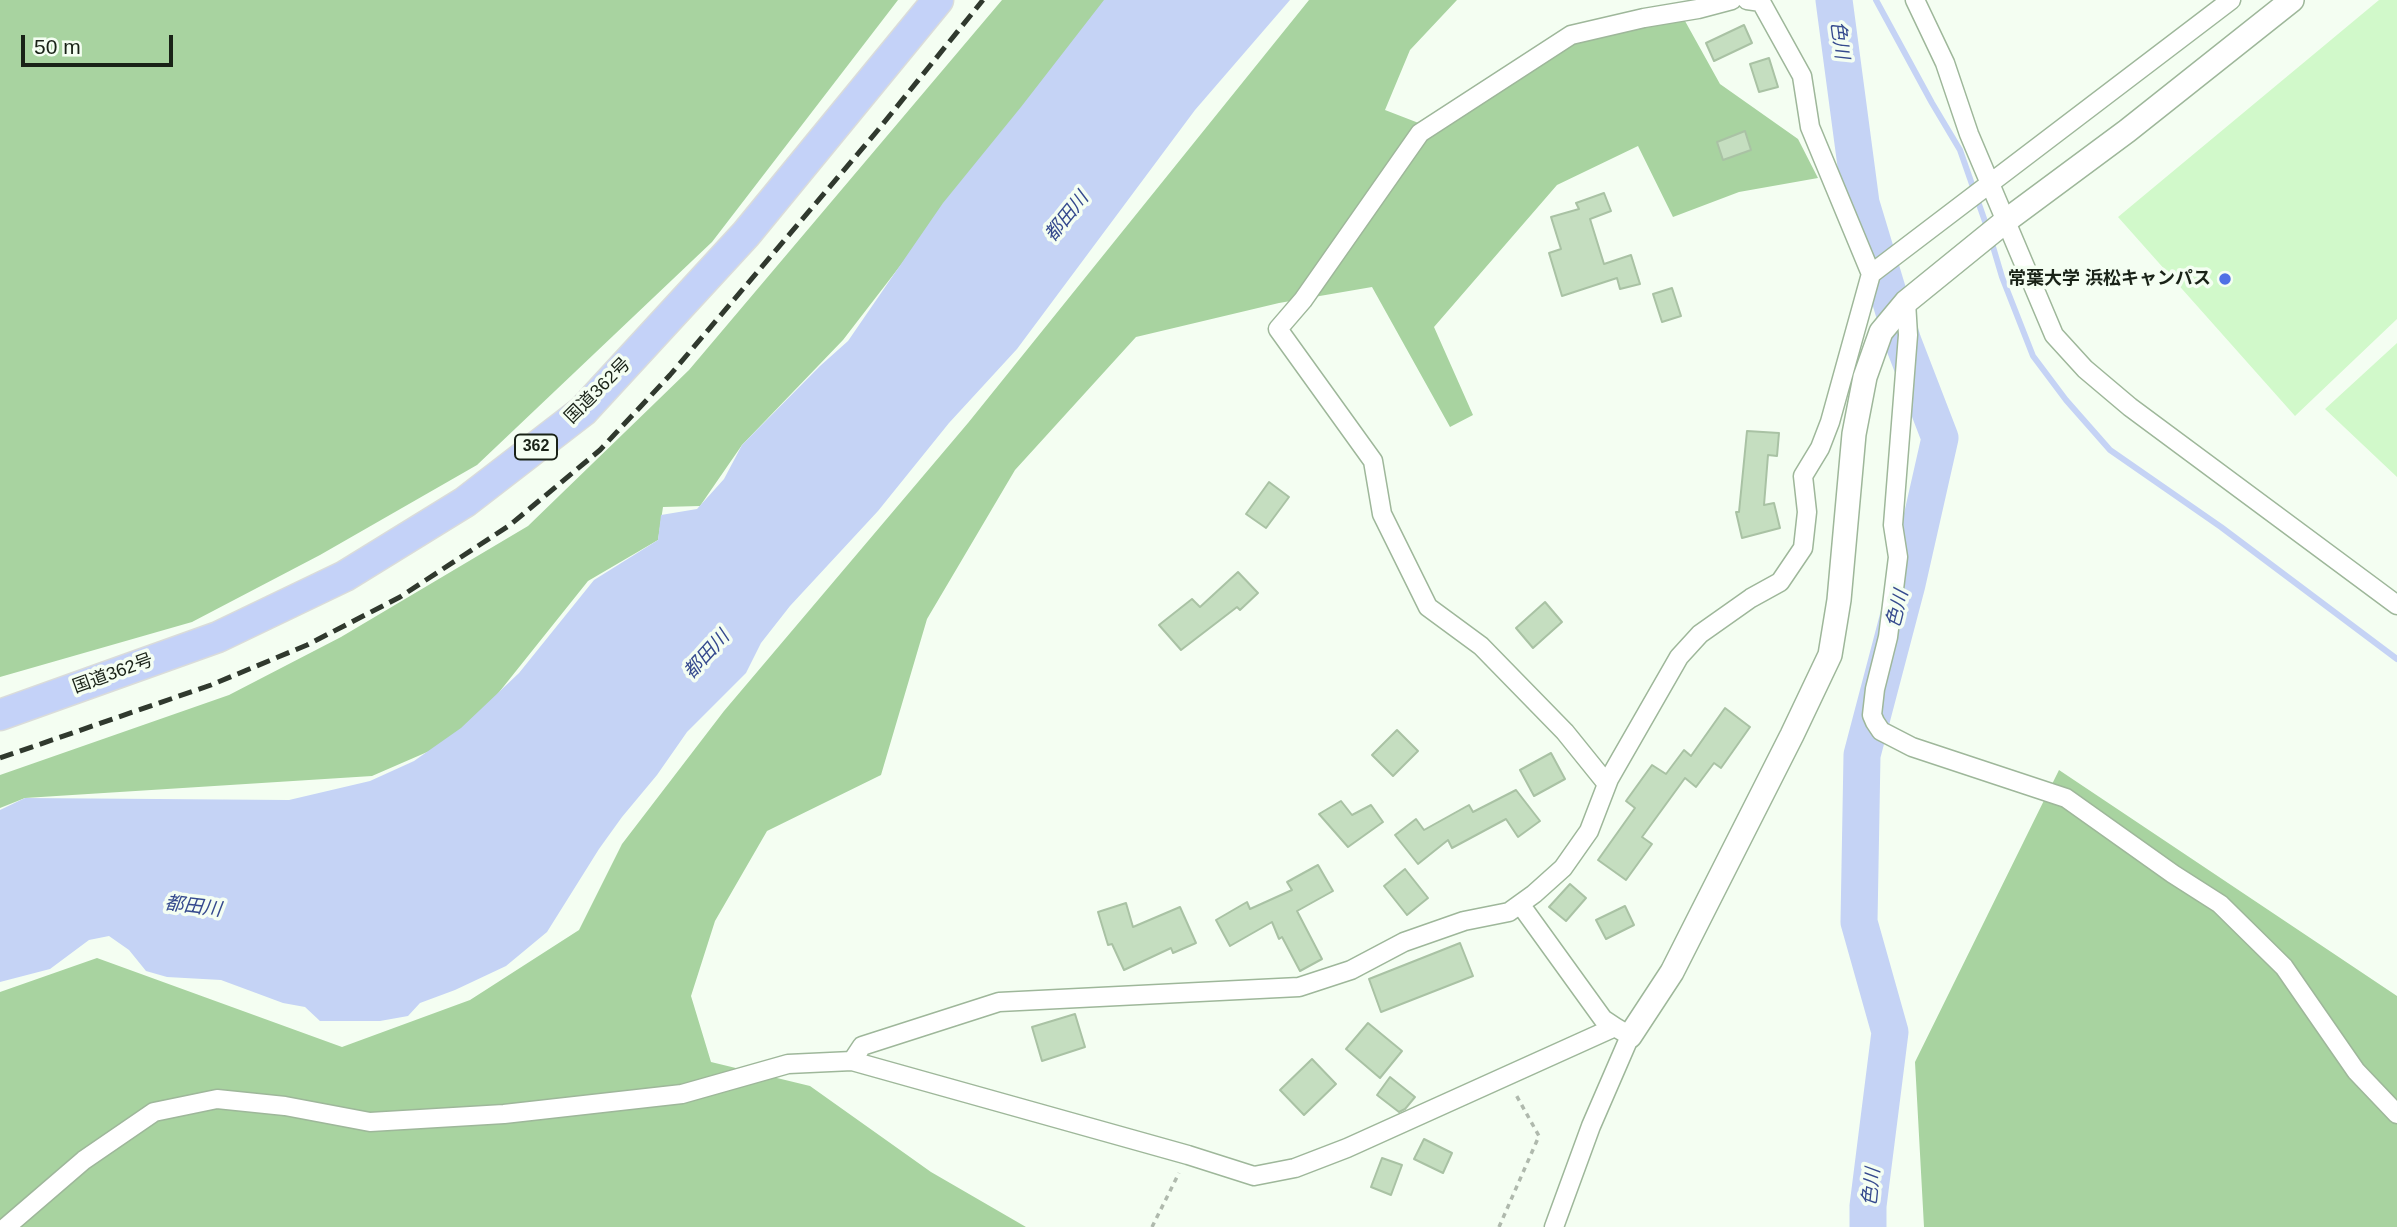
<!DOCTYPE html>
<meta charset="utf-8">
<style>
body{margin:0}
#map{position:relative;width:2397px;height:1227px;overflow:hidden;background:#f4fef2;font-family:Helvetica,sans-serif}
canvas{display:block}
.scale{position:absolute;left:21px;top:35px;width:152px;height:32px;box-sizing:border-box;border:4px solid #192217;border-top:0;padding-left:9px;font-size:21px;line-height:24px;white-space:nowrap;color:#192217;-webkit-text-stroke:5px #f4fef2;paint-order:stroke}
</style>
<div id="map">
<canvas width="2397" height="1227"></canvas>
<div class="scale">50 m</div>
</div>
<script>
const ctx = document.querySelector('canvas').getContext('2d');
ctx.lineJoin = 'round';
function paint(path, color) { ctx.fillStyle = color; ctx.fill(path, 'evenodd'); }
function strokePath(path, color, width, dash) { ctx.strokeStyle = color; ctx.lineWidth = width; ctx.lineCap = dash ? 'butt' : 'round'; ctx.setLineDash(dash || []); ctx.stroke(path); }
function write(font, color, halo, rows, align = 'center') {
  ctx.font = font + ' Helvetica,"Noto Sans JP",sans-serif'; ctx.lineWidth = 7; ctx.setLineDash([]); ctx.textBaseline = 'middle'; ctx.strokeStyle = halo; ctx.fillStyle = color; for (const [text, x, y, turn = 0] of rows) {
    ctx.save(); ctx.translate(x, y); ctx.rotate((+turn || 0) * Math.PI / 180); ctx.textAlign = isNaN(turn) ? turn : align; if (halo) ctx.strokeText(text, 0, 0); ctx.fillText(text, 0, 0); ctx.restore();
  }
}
paint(new Path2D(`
 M2379,0H2397V319L2295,416L2118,217Z
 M2397,343V477L2325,409Z`), '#d1f9ca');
paint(new Path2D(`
 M0,0H898L712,242L477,465L320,555L192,622L0,677Z
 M1002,0H1105L843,340L742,445L700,506L663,507L658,540L588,581L464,736L372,776L25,798L0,808V775L229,695L341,637L528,526L689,370Z
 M1309,0H1457L1410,50L1385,110L1429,127L1580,33L1680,12L1720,84L1798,139L1818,178L1739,192L1673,217L1638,146L1557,185L1434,327L1473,415L1450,427L1372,287L1279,303L1136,337L1015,470L927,619L881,775L767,831L715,921L691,996L711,1062L810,1086L931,1172L1026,1227H0V992L97,958L342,1047L470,1000L579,930L622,844L724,711L968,423Z
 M2059,770L2397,996V1227H1924L1915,1062Z`), '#a8d3a0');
paint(new Path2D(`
 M1104,0H1290L1195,110L1017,349L949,423L878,511L790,606L761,643L746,673L687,732L657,775L622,817L599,849L547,932L506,966L455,990L420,1003L408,1016L380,1021H320L305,1007L283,1003L221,980L167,977L146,971L129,950L109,936L89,940L50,969L0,982V810L25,798L289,800L370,781L414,761L461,728L519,673L594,580L658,540L661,515L697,509L724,479L742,445L820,366L848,341L943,203L1021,107Z`), '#c5d3f5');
strokePath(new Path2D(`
 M1876,0L1932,103L1960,150L1988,230
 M1991,240L2002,277L2033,356L2066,400L2110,450L2221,527L2397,659`), '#c5d3f5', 6);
strokePath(new Path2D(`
 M1834,0L1861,203L1903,342L1940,438L1907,584L1862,755L1859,922L1890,1032L1868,1206V1227`), '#c5d3f5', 37);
const building = new Path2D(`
 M1744,25L1752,43L1714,61L1706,43Z
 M1769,58L1778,87L1759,92L1750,64Z
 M1745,131L1751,150L1723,160L1717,142Z
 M1604,193L1611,211L1590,219L1604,264L1631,255L1640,284L1620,289L1617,278L1562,296L1549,253L1561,249L1551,217L1579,209L1576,203Z
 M1672,288L1681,316L1662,322L1653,294Z
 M1747,431L1779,433L1777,456L1768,455L1764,505L1774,503L1780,528L1742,538L1736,512H1739Z
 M1269,482L1289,497L1266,528L1246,514Z
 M1238,572L1258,593L1240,610L1237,607L1181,650L1159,625L1192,599L1200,607Z
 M1545,602L1562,622L1533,648L1516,628Z
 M1725,708L1750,727L1721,768L1714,763L1696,787L1685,778L1642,837L1652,844L1626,880L1598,860L1635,808L1626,801L1652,765L1666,774L1684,750L1691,756Z
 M1397,730L1418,751L1393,776L1372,755Z
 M1551,753L1565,779L1534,796L1520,770Z
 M1516,790L1540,821L1518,837L1506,819L1452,848L1448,840L1418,864L1395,835L1416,819L1424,830L1469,805L1473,812Z
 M1341,801L1352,815L1371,805L1383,822L1348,847L1319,814Z
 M1318,865L1333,891L1297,911L1322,959L1300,971L1282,937L1279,939L1272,922L1230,946L1216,920L1247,902L1250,909L1292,890L1287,882Z
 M1405,869L1428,898L1407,915L1384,886Z
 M1570,884L1586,898L1566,921L1549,907Z
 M1126,903L1133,927L1180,907L1196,943L1173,953L1171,948L1124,970L1112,944L1108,945L1098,912Z
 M1625,906L1634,925L1606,939L1596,920Z
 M1460,943L1473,976L1381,1012L1369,979Z
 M1075,1014L1085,1047L1042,1061L1032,1027Z
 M1368,1023L1402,1051L1380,1078L1346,1049Z
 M1312,1059L1336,1084L1304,1115L1280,1090Z
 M1390,1077L1415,1097L1405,1109L1399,1112L1377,1095Z
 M1424,1139L1452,1153L1443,1173L1414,1159Z
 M1382,1158L1402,1165L1391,1195L1371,1187Z`);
paint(building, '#c5dec0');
strokePath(building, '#a9c2a4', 2);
const minor = new Path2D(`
 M1747,0L1761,2L1802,76L1810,127L1871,274
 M1915,0L1945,63L1969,134L2054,335L2085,369L2130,407L2397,605
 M1906,302L1908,335L1893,525L1898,557L1888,637L1875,689L1872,715L1875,722L1881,731L1912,747L2066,798L2173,874L2220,904L2284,967L2356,1071L2397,1114
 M1607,784L1565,732L1481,646L1428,607L1382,514L1373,461L1278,329L1303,300L1420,133L1571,35L1644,18L1698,9L1732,0
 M1520,904L1603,1019L1615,1027
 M852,1061L862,1046L999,1002L1299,987L1351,970L1404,942L1464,921L1509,912L1534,894L1563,868L1589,831L1609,779L1679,657L1700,634L1751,598L1780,582L1803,548L1807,512L1803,476L1820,448L1830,422L1871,274L2231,0
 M6,1227L84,1160L154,1112L217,1099L285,1106L370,1122L504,1114L682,1094L788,1064L852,1061L1188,1155L1254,1176L1295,1168L1347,1148L1615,1027L1630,1036L1591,1126L1554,1227`);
const tertiary = new Path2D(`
 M1630,1036L1672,972L1792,735L1830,655L1839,600L1854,434L1865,377L1881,332L1906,302L2007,220L2127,131L2292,0`);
const trunk = new Path2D(`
 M0,715L218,637L345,576L465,502L583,411L746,234L938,0`);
strokePath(minor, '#9eb79a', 21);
strokePath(tertiary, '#9eb79a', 26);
strokePath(trunk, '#dadcda', 33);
strokePath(new Path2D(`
 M1152,1227L1179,1173
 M1499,1227L1539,1136L1515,1093`), '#afb9ad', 3.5, [5, 5]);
strokePath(minor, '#fff', 18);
strokePath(tertiary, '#fff', 23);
strokePath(trunk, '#c4d2f8', 30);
strokePath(new Path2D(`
 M0,758L211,685L307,645L400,597L510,525L600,450L670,375L878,130L983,0`), '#30392e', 5, [14, 7]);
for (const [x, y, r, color] of [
 [2225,279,7,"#5071e5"]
]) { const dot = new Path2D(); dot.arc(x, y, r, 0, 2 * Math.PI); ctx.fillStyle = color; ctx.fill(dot); strokePath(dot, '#f4fef2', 2.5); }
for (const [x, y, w] of [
 [536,447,42]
]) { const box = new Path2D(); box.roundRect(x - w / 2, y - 12.5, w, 25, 5); ctx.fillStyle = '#f4fef2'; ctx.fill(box); strokePath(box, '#192217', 2); }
write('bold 16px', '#192217', null, [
 ["362",536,447]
]);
write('bold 18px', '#192217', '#f4fef2', [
 ["常葉大学 浜松キャンパス",2211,279]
], 'right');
write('18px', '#192217', '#f4fef2', [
 ["国道362号",598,391,-45],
 ["国道362号",113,674,-20]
]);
write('italic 19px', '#354a8e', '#f4fef2', [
 ["色川",1839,40,82],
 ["都田川",1067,217,-51],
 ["色川",1898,609,-76],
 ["都田川",707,655,-48],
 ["都田川",193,907,7],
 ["色川",1872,1187,-84]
]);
</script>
